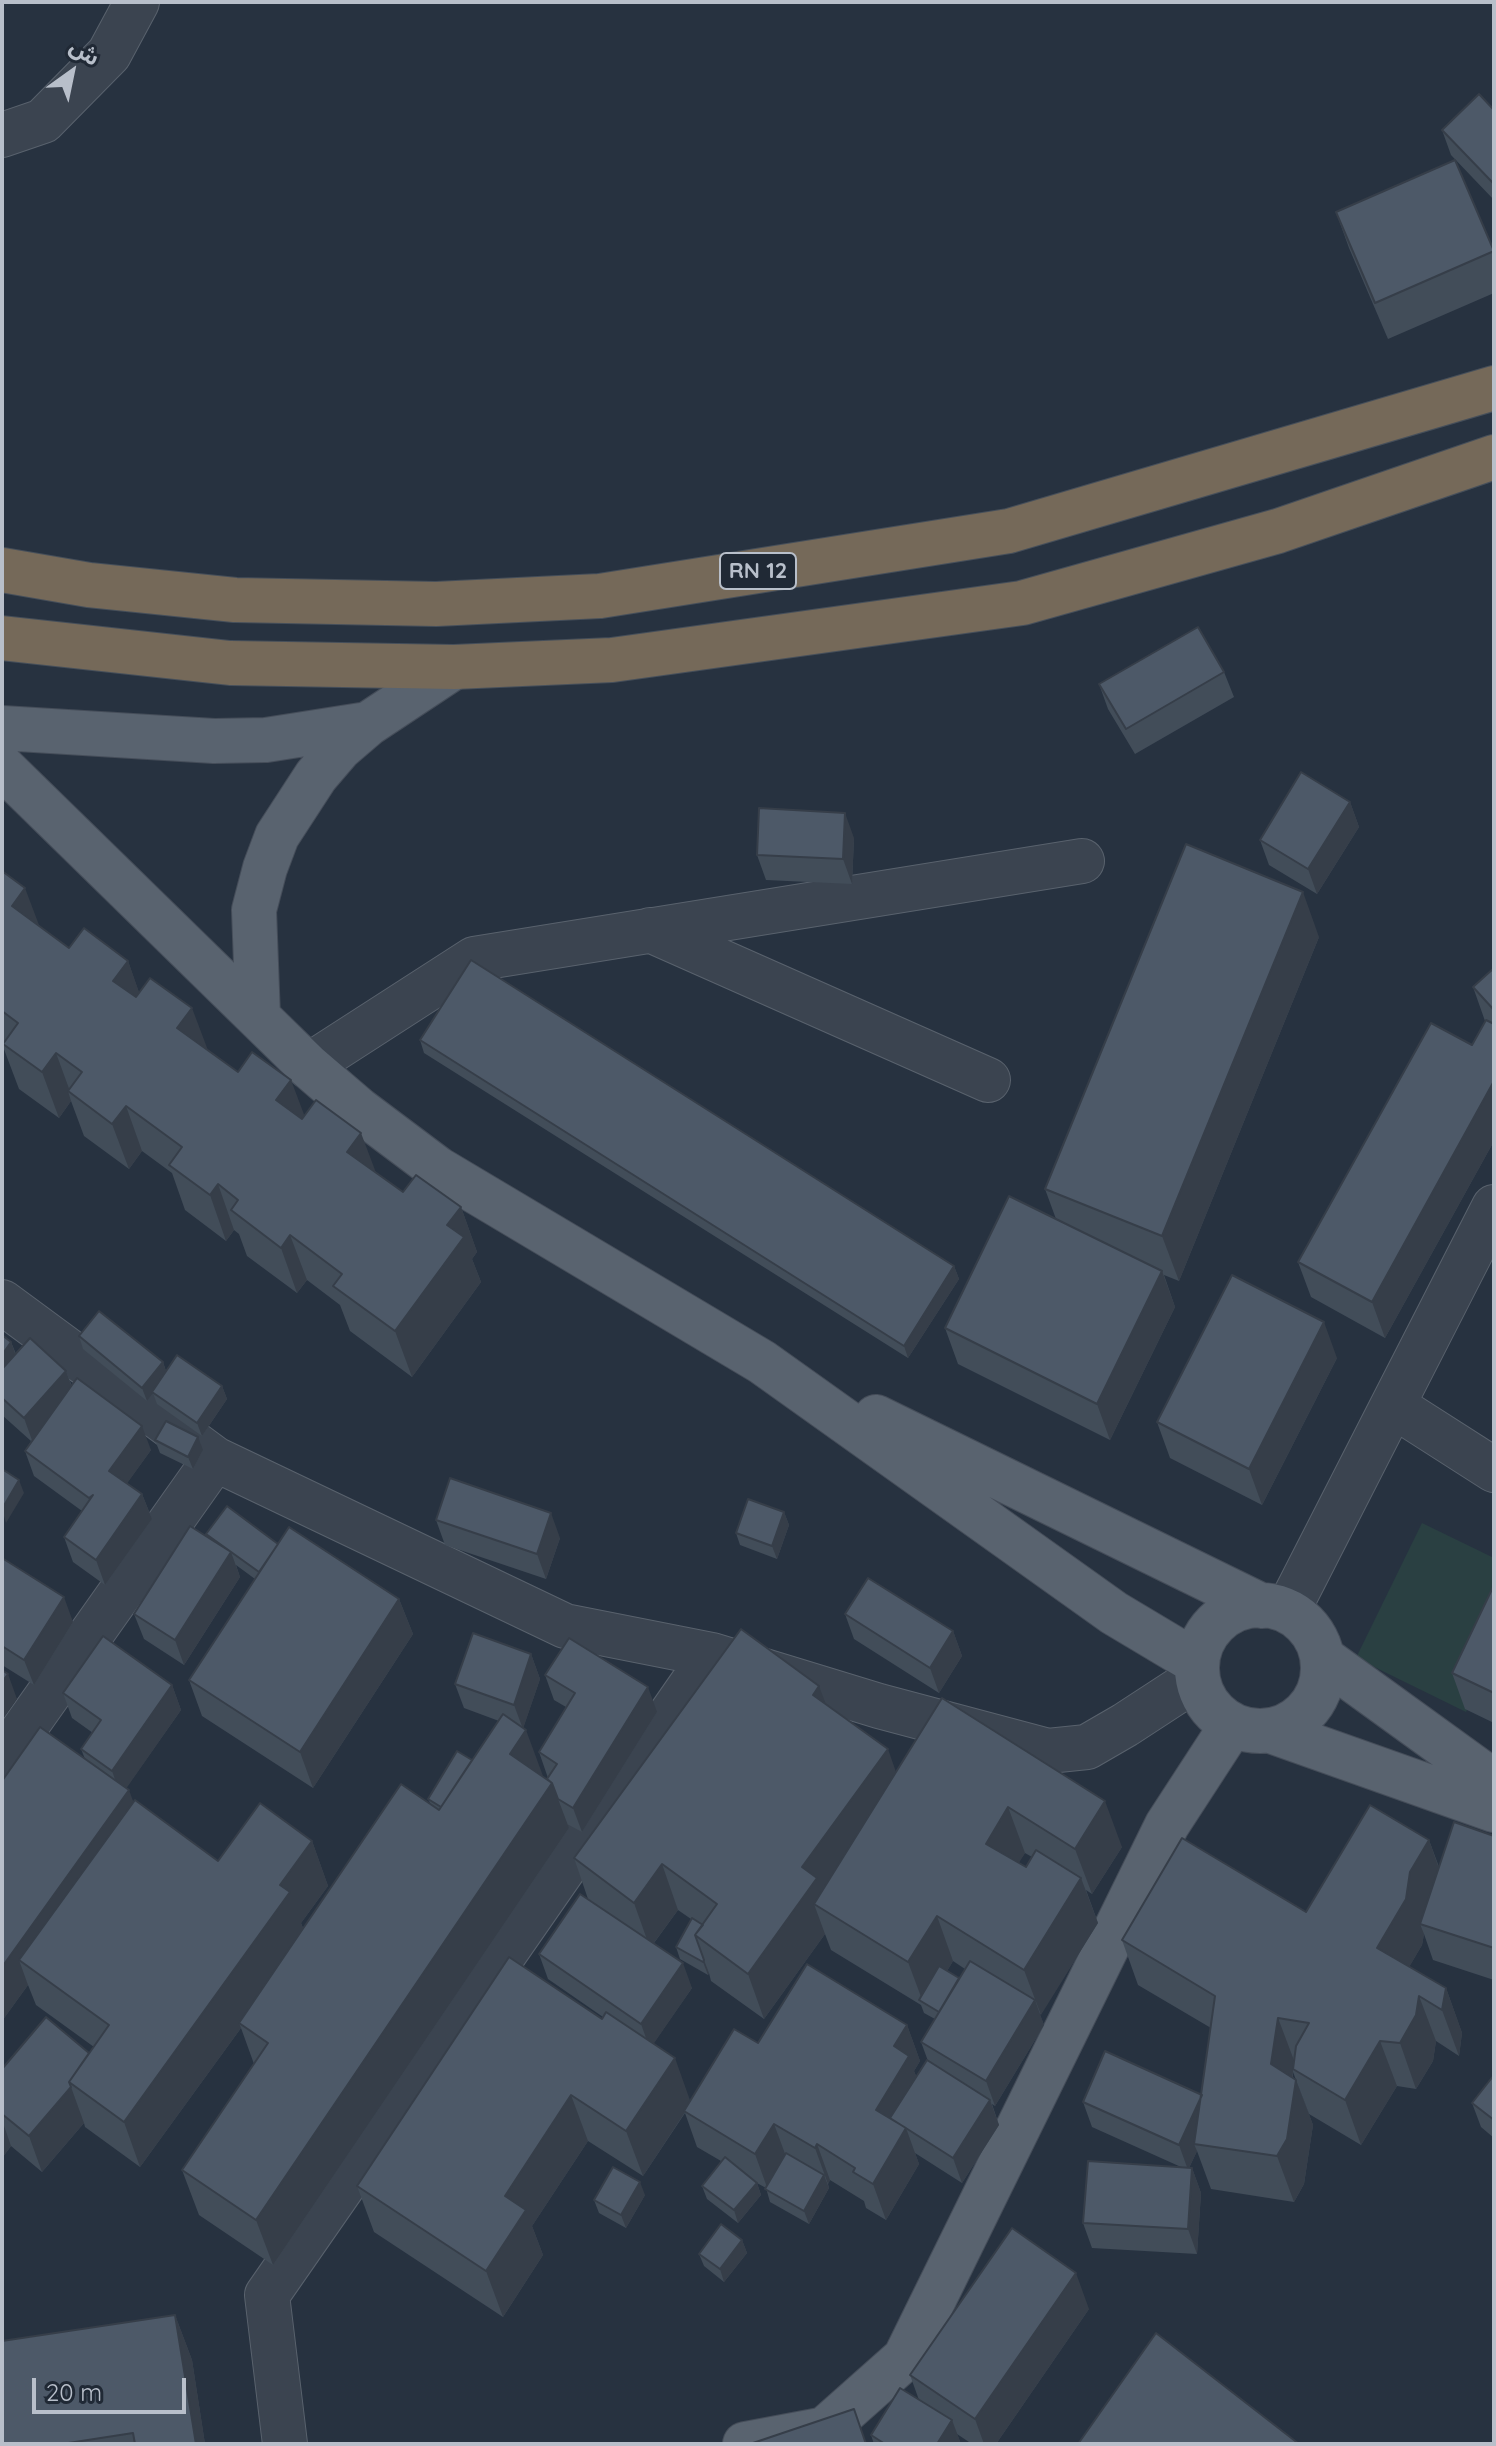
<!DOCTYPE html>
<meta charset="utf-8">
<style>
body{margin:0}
#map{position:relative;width:1496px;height:2446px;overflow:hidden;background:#273240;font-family:Quicksand,"Noto Sans Arabic",sans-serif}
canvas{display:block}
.frame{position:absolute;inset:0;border:4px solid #b8bfca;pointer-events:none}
.north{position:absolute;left:32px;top:32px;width:80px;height:80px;-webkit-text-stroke:6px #202935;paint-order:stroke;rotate:33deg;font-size:22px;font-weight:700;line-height:32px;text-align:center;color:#b8bfca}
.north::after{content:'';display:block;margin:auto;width:28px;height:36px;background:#b8bfca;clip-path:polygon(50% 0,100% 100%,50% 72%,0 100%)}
.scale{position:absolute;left:32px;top:2378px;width:154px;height:36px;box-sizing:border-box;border:4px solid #b8bfca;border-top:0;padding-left:10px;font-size:24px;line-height:28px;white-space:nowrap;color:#b8bfca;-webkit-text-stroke:6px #202935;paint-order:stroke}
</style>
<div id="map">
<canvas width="1496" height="2446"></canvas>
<div class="frame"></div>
<div class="north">ش</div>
<div class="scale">20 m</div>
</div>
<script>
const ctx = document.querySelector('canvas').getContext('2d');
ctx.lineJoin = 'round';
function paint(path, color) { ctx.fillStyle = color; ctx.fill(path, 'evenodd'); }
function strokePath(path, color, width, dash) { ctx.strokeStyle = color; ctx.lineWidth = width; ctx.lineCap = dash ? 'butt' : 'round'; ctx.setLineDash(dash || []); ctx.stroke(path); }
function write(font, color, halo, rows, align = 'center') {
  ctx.font = font + ' Quicksand,sans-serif'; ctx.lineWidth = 8; ctx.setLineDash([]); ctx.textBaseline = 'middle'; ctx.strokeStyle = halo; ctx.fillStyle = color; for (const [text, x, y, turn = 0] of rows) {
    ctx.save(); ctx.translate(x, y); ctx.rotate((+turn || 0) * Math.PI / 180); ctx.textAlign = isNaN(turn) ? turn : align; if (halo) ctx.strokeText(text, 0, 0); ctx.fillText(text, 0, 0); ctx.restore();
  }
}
paint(new Path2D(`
 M1422,1523L1494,1558V1654L1466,1712L1356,1658Z`), '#2a4042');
const minor = new Path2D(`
 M2,135L43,121L109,54L137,2
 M650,930L988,1080
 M308,1066L474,959L1082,861
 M2,1302L215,1459L565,1626L712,1655L879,1706L1048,1751L1087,1747L1125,1725L1197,1678
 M1394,1406L1494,1470
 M1288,1610L1494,1207
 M2,1760L215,1459
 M285,2444L267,2295L712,1655`);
const major = new Path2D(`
 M2,728L214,741L266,740L368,724
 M2,767L308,1066L358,1109L438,1169L762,1362L1114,1613L1196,1662
 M258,1017L254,910L265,868L277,836L316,776L340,748L368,724L454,667
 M876,1417L1262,1606
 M1197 1668a63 63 0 1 1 126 0a63 63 0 1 1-126 0Z
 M1324,1659L1494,1782
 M1271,1731L1494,1810
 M745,2444L825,2429L905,2358L1167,1825L1232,1725`);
const highway = new Path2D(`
 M2,570L89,585L235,600L436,604L600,596L1009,531L1494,388
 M2,638L230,663L454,667L612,660L1022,603L1278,531L1494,457`);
strokePath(minor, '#59626d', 46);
strokePath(major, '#454d59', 46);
strokePath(highway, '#464f5a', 46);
strokePath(minor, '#3b4450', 44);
strokePath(major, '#59636f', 44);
strokePath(highway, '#756959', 44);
paint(new Path2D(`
 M1494,110V200L1451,155L1442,130Z
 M1336,212L1494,249V293L1388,339L1349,248Z
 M1224,672L1234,697L1135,754L1108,709L1099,684Z
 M1350,802L1359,827L1317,894L1269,865L1260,840Z
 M854,838L852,884L766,880L757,855Z
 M2,871L39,926L69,948L128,961L139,993L207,1049L238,1072L304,1116L376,1173L403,1192L461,1207L477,1252L472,1259L481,1282L412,1377L350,1331L340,1305L307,1280L297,1293L247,1256L239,1234L234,1230L226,1241L185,1210L172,1173L142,1151L129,1169L84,1136L71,1101L59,1118L19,1089L2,1044Z
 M1319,937L1179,1281L1164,1275L1175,1307L1110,1440L958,1364L945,1328L1056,1219L1045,1189Z
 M1494,968V1141L1385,1338L1311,1297L1298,1262L1472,1045L1485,1021L1473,987Z
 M420,1040L954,1266L959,1279L908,1358L424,1053Z
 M2,1335L11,1342L16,1354L66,1371L72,1386L151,1450L127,1483L142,1494L152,1519L105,1585L73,1562L64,1537L82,1511L34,1476L25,1451L31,1441L2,1415Z
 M79,1336L163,1362L166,1371L222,1386L227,1399L202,1436L157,1404L153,1393L147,1401L83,1349Z
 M1337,1358L1262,1505L1170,1458L1157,1422Z
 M155,1440L203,1450L193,1469L160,1453Z
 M784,1512L789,1525L777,1559L740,1545L736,1533Z
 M436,1520L560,1538L546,1579L445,1545Z
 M206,1534L278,1544L399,1599L413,1634L313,1788L202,1716L189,1680L255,1579L236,1565L240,1577L184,1665L144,1639L134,1614L207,1537Z
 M2,1558L73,1622L34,1685L2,1665Z
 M1494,1585V1723L1465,1709L1452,1673Z
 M845,1614L953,1631L962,1656L939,1693L854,1639Z
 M531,1654L540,1679L523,1728L542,1776L547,1779L548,1778L539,1752L566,1707L554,1700L545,1675L657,1712L582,1832L567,1824L569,1828L273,2265L199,2215L182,2170L254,2064L241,2028L140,2167L85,2127L84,2123L42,2172L11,2146L2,2158V2069L89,2053L94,2047L36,2005L28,1985L2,2021V1781L85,1759L81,1749L93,1733L72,1718L63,1693L172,1685L181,1710L126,1788L133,1802L218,1861L312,1841L328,1886L301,1923L303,1928L430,1803L428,1799L472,1760L499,1721L464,1708L455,1684Z
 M942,1698L1122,1847L1092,1894L1086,1890L1098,1923L1040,2015L1044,2025L995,2106L992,2104L999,2125L962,2183L915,2153L919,2164L886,2220L866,2208L864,2201L830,2180L828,2184L829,2188L809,2224L770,2202L766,2188L757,2183L761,2195L738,2223L707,2199L702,2186L721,2161L697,2147L685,2113L643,2176L588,2141L532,2226L543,2255L503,2317L374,2232L357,2186L603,2017L548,1979L539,1954L588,1899L574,1858L826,1704L896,1772ZM1025,1853L1032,1857L1026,1867L1018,1863ZM678,1910L691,1919L676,1947L680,1959L708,1975L709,1973L711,1981L764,2019L825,1934L831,1950L921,2005L924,2013L935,2019L921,2042L928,2061L916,2076L914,2071L920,2061L907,2025L758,2043L690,2101L653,2044L692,1988L654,1943ZM953,1961L965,1969L959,1978L947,1971Z
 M1494,1836V1980L1433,1960L1424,1934L1422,1945L1409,1967L1446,1988L1462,2033L1459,2056L1436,2041L1433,2061L1416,2089L1397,2086L1361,2145L1309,2114L1293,2072V2077L1296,2080L1313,2125L1304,2184L1294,2202L1211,2189L1197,2151L1189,2168H1192L1201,2193L1197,2254L1092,2248L1083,2223L1181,2167L1092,2127L1083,2102L1201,2094L1211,2028L1138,1985L1122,1940L1306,1912L1429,1840L1439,1867Z
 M1494,2075V2138L1481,2127L1472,2103Z
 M645,2195L626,2228L599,2213L594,2200Z
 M742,2240L747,2253L724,2282L704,2266L699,2254Z
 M1089,2309L996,2444H972L957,2434L961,2444H874L871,2435L919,2400L910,2375Z
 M175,2315L192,2360L205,2444H2Z`), '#424d59');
paint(new Path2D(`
 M1350,802L1359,827L1317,894L1308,869Z
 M845,813L854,838L852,884L843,859Z
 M25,888L42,933L12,906Z
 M1303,892L1319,937L1179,1281L1162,1236Z
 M128,961L144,1006L113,981Z
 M192,1008L209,1053L177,1028Z
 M56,1053L71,1094L68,1091L71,1101L59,1118L42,1072Z
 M291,1080L308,1125L276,1100Z
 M1494,1081V1141L1385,1338L1372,1302Z
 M126,1106L142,1151L129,1169L112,1124Z
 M361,1133L378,1178L347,1152Z
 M218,1184L234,1230L226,1241L210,1195Z
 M461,1207L477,1252L472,1259L481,1282L412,1377L395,1331L447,1225Z
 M290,1235L307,1280L297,1293L281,1248Z
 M954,1266L959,1279L908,1358L904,1346Z
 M1162,1271L1175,1307L1110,1440L1097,1404Z
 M1324,1322L1337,1358L1262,1505L1249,1469Z
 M11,1342L20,1367L2,1393V1355Z
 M163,1362L167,1375L147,1401L142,1388Z
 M66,1371L75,1396L33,1443L24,1418Z
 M222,1386L227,1399L202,1436L197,1423Z
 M142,1426L151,1450L118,1496L109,1471Z
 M198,1437L203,1450L193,1469L188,1457Z
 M19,1480L24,1493L6,1523L2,1509Z
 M142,1494L152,1519L105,1585L96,1560Z
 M784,1512L789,1525L777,1559L772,1546Z
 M551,1513L560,1538L546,1579L537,1554Z
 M231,1552L240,1577L184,1665L175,1640Z
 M64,1597L73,1622L34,1685L24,1660Z
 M399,1599L413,1634L313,1788L300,1752Z
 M953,1631L962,1656L939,1693L930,1668Z
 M531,1654L540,1679L523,1729L514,1705Z
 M8,1674L17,1699L2,1720V1682Z
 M172,1685L181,1710L121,1796L112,1771Z
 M819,1686L836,1731L813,1695Z
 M648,1687L657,1712L582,1832L573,1808Z
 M526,1730L543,1776L510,1754Z
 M888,1749L904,1795L814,1904L825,1934L764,2019L748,1974L802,1867Z
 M552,1783L569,1828L273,2265L256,2220Z
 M129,1790L142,1825L19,1960L28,1985L2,2021V1967Z
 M1105,1801L1122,1847L1092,1894L1075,1849Z
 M1008,1807L1025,1853L1003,1889L986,1844Z
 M1429,1840L1445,1886L1420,1924L1424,1934L1422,1945L1394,1993L1377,1948L1410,1872Z
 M312,1841L328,1886L301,1923L306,1937L239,2023L241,2028L140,2167L124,2122L280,1885Z
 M662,1864L678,1910L650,1948L634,1903Z
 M1081,1878L1098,1923L1041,2015L1024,1970Z
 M937,1916L953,1961L927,2005L923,2002L908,1962Z
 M704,1960L709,1973L708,1975L703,1962Z
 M683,1963L692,1988L650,2049L641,2024Z
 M1446,1988L1462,2033L1459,2056L1442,2010Z
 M1419,1996L1436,2041L1433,2061L1416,2089L1400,2043Z
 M1035,2000L1044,2025L995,2106L986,2081Z
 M1278,2018L1295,2063L1293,2069V2072L1288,2110L1271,2064Z
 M907,2025L920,2061L914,2071L922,2092L901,2125L876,2110L894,2046Z
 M1380,2041L1397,2086L1361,2145L1345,2100Z
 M675,2058L691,2103L643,2176L626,2131Z
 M1296,2080L1313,2125L1304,2184L1294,2202L1277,2156Z
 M71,2087L84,2123L42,2172L29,2136Z
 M571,2095L588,2141L532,2226L543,2255L503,2317L486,2271L505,2196Z
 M1202,2095L1194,2144L1197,2151L1188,2170L1179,2145Z
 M990,2100L999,2125L962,2183L953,2158Z
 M2,2120L11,2146L2,2158Z
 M774,2124L787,2159L768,2190L755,2154Z
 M906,2128L919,2164L886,2220L873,2184Z
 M817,2144L830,2180L828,2184L815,2148Z
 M1192,2168L1201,2193L1197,2254L1188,2229Z
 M824,2175L829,2188L809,2224L804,2211Z
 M640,2182L645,2195L626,2228L621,2215Z
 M757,2183L761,2195L738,2223L734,2210Z
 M742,2240L747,2253L724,2282L720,2269Z
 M1076,2273L1089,2309L996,2444H984L975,2419Z
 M175,2315L192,2360L205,2444H196Z
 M952,2420L961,2444H937Z`), '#363e49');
const building = new Path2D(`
 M1479,94L1494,110V184L1442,130Z
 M1455,160L1494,251L1375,303L1336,212Z
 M1198,627L1224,672L1126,729L1099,684Z
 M1301,772L1350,802L1308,869L1260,840Z
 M759,808L845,813L843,859L757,855Z
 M1186,844L1303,892L1162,1236L1045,1189Z
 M2,871L25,888L12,906L69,948L84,928L128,961L113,981L136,997L150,978L192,1008L177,1028L238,1072L252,1052L291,1080L276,1100L302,1119L316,1100L361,1133L347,1152L403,1192L416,1175L461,1207L447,1225L464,1237L395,1331L333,1286L342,1274L290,1235L281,1248L231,1210L238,1200L218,1184L210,1195L169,1165L182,1147L126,1106L112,1124L68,1091L82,1072L56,1053L42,1072L3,1044L18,1023L2,1011Z
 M471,960L954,1266L904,1346L420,1040Z
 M1494,968V1010L1473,987Z
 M1486,1020L1494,1024V1081L1372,1302L1298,1262L1431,1023L1472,1045Z
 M1009,1196L1162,1271L1097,1404L945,1328Z
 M1232,1275L1324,1322L1249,1469L1157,1422Z
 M99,1311L163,1362L142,1388L79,1336Z
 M2,1335L11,1342L2,1355Z
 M30,1338L66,1371L24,1418L2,1398V1369Z
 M177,1355L222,1386L197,1423L152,1392Z
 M77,1378L142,1426L109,1471L142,1494L96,1560L64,1537L93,1495L89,1498L25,1451Z
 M166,1421L198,1437L188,1457L155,1440Z
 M2,1469L19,1480L2,1509Z
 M450,1478L551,1513L537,1554L436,1520Z
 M748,1499L784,1512L772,1546L736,1533Z
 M227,1506L278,1544L259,1572L206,1534Z
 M190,1526L231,1552L175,1640L134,1614Z
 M289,1527L399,1599L300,1752L189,1680Z
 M2,1558L64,1597L24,1660L2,1646Z
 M868,1578L953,1631L930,1668L845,1614Z
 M1494,1585V1693L1452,1673Z
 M741,1629L819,1686L813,1695L888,1749L802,1867L817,1878L748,1974L695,1935L717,1904L662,1864L634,1903L574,1858Z
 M473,1633L531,1654L514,1705L455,1684Z
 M103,1636L172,1685L112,1771L81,1749L101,1720L63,1693Z
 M569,1638L648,1687L573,1808L558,1799L552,1783L547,1779L557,1764L539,1752L575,1693L545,1675Z
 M2,1670L8,1674L2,1682Z
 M942,1698L1105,1801L1075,1849L1008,1807L986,1844L1026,1867L1036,1850L1081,1878L1024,1970L937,1916L908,1962L814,1904Z
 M503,1714L526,1730L510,1754L552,1783L256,2220L182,2170L268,2043L239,2023L401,1784L439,1810Z
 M40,1727L129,1790L2,1967V1781Z
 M457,1751L472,1760L441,1807L428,1799Z
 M135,1800L218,1861L260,1803L312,1841L280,1885L290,1892L124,2122L69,2082L109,2025L19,1960Z
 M1370,1805L1429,1840L1410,1872L1406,1899L1377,1948L1446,1988L1442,2010L1419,1996L1416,2015L1400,2043L1380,2041L1345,2100L1293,2069L1296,2046L1309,2023L1278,2018L1271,2064L1296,2080L1287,2139L1277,2156L1194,2144L1215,1996L1122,1940L1182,1838L1306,1912Z
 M1454,1822L1494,1836V1948L1420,1924Z
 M580,1894L683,1963L641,2024L539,1954Z
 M692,1918L703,1925L695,1935L704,1960L703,1962L676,1947Z
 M509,1957L602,2019L606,2012L675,2058L626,2131L571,2095L505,2196L526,2210L486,2271L357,2186Z
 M970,1961L1035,2000L986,2081L921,2042Z
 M807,1964L907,2025L894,2046L909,2056L876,2110L906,2128L873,2184L853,2172L855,2168L817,2144L815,2148L774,2124L755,2154L684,2111L734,2029L758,2043Z
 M939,1966L959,1978L939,2012L919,2000Z
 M46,2017L89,2053L69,2082L71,2087L29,2136L2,2114V2069Z
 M1105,2051L1202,2095L1179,2145L1083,2102Z
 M927,2060L990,2100L953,2158L890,2118Z
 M1494,2075V2120L1472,2103Z
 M786,2153L824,2175L804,2211L765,2189Z
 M725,2157L757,2183L734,2210L702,2186Z
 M1088,2161L1192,2168L1188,2229L1083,2223Z
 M613,2167L640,2182L621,2215L594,2200Z
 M721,2224L742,2240L720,2269L699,2254Z
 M1012,2228L1076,2273L975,2419L910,2375Z
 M175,2315L196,2444H135L133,2433L62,2444H2V2341Z
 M1156,2333L1299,2444H1078Z
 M900,2388L952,2420L937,2444H885L871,2435Z
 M854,2409L866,2444H750Z`);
paint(building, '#4d5968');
strokePath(building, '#363e49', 2);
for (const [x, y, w] of [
 [758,571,76]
]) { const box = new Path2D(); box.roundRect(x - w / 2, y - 18, w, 36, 6); ctx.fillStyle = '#202935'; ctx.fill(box); strokePath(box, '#b8bfca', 2); }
write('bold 22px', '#b8bfca', null, [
 ["RN 12",758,571]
]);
</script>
